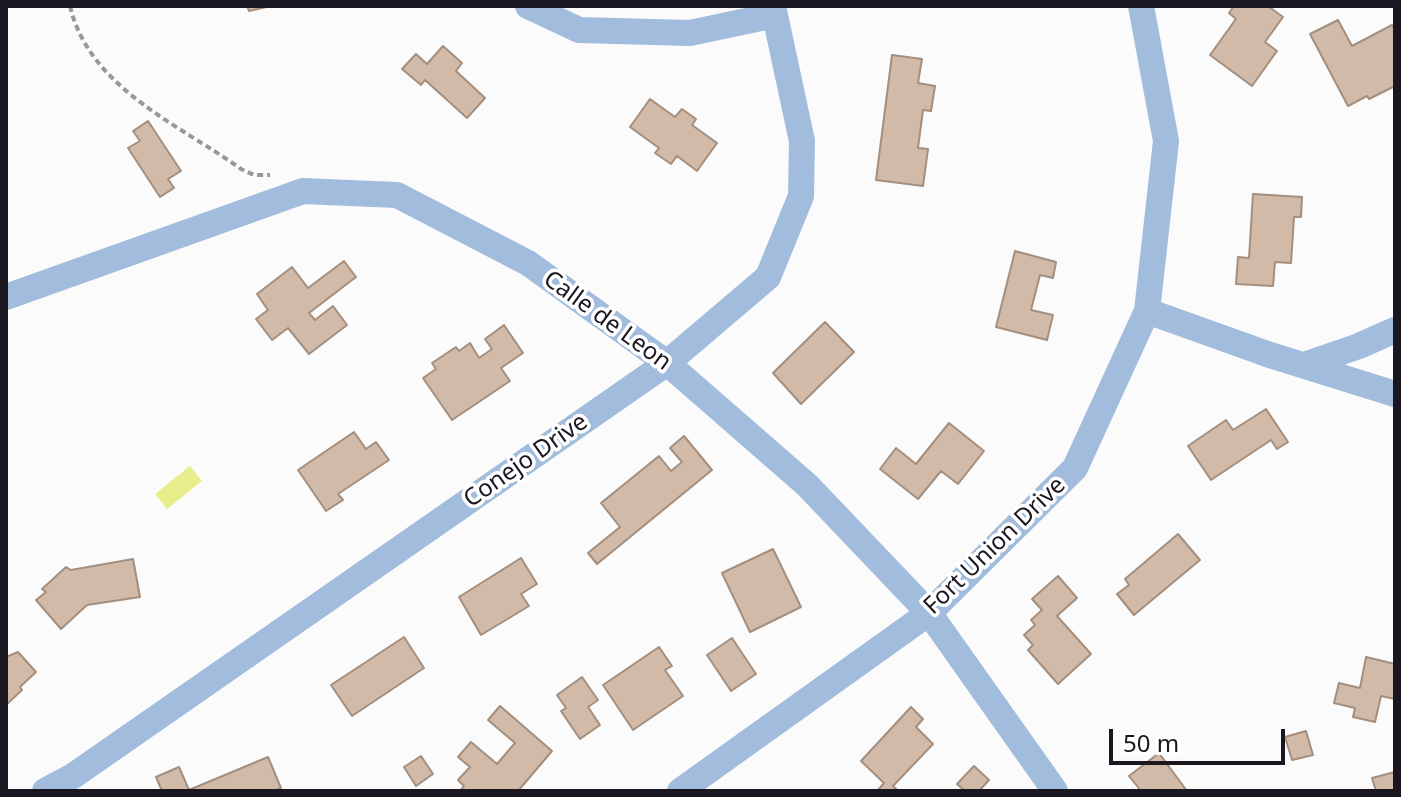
<!DOCTYPE html>
<style>
body{margin:0}
#map{position:relative;width:1401px;height:797px;overflow:hidden;background:#fbfbfb;font-family:"Noto Sans",sans-serif}
canvas{display:block}
.frame{position:absolute;inset:0;border:8px solid #1a1720;pointer-events:none}
.scale{position:absolute;left:1109px;top:729px;width:176px;height:36px;box-sizing:border-box;border:4px solid #1a1720;border-top:0;padding-left:10px;font-size:24px;line-height:28px;white-space:nowrap;color:#1a1720;-webkit-text-stroke:6px #fff;paint-order:stroke}
</style>
<div id="map">
<canvas width="1401" height="797"></canvas>
<div class="frame"></div>
<div class="scale">50 m</div>
</div>
<script>
const ctx = document.querySelector('canvas').getContext('2d');
ctx.lineJoin = 'round';
function paint(path, color) { ctx.fillStyle = color; ctx.fill(path, 'evenodd'); }
function strokePath(path, color, width, dash) { ctx.strokeStyle = color; ctx.lineWidth = width; ctx.lineCap = dash ? 'butt' : 'round'; ctx.setLineDash(dash || []); ctx.stroke(path); }
function write(font, color, halo, rows, align = 'center') {
  ctx.font = font + ' "Noto Sans",sans-serif'; ctx.lineWidth = 7; ctx.setLineDash([]); ctx.textBaseline = 'middle'; ctx.strokeStyle = halo; ctx.fillStyle = color; for (const [text, x, y, turn = 0] of rows) {
    ctx.save(); ctx.translate(x, y); ctx.rotate((+turn || 0) * Math.PI / 180); ctx.textAlign = isNaN(turn) ? turn : align; if (halo) ctx.strokeText(text, 0, 0); ctx.fillText(text, 0, 0); ctx.restore();
  }
}
paint(new Path2D(`
 M190,466L202,481L167,509L155,494Z`), '#e8ed8c');
const building = new Path2D(`
 M247,6H271L249,11Z
 M1234,6H1268L1283,17L1265,42L1277,51L1252,86L1210,55L1236,19L1229,13Z
 M1338,20L1352,46L1392,25L1395,30V86L1369,99L1367,96L1348,106L1310,34Z
 M443,46L462,63L456,71L485,98L467,118L425,80L421,85L402,69L416,54L427,64Z
 M892,55L922,59L918,83L935,86L931,111L923,110L918,148L928,149L923,186L876,180Z
 M650,99L675,117L682,109L696,119L692,125L717,143L697,171L677,156L671,164L655,153L659,148L630,127Z
 M148,121L181,171L168,179L174,188L160,197L128,148L140,141L133,131Z
 M1253,194L1302,197L1301,217H1294L1291,263L1275,262L1273,286L1236,284L1238,257L1249,258Z
 M1015,251L1056,262L1053,278L1040,275L1031,310L1053,315L1047,340L996,327Z
 M344,261L356,277L309,313L315,320L333,306L347,325L309,354L288,328L272,340L256,319L268,310L257,294L292,267L308,288Z
 M825,322L854,352L801,404L773,373Z
 M504,325L523,353L501,368L510,381L452,420L423,378L436,369L432,363L456,347L459,351L470,343L479,358L492,349L485,339Z
 M1266,409L1288,442L1277,449L1271,440L1211,480L1188,446L1226,420L1233,430Z
 M949,423L984,451L958,484L941,471L918,499L880,469L896,448L916,464Z
 M354,432L366,449L376,442L389,460L338,494L343,500L326,511L298,470Z
 M684,436L712,470L597,564L588,553L620,527L601,503L659,456L671,471L682,462L670,448Z
 M1178,534L1200,560L1134,615L1117,594L1129,585L1125,579Z
 M773,549L801,607L750,632L722,573Z
 M521,558L537,584L521,594L529,606L481,635L459,597Z
 M133,559L140,597L87,605L61,629L36,600L46,592L42,589L66,567L71,570Z
 M1058,576L1077,598L1057,616L1091,654L1058,684L1028,650L1033,645L1024,635L1035,625L1031,620L1042,610L1032,599Z
 M404,637L424,668L352,716L331,685Z
 M732,638L756,674L731,691L707,655Z
 M659,647L672,666L665,670L683,696L633,730L603,685Z
 M18,652L36,672L20,687L22,690L6,705V657Z
 M1366,657L1395,664V699L1381,696L1375,722L1353,717L1355,708L1334,703L1339,683L1360,688Z
 M582,677L598,700L588,707L600,725L580,739L561,711L566,708L557,695Z
 M500,706L552,751L518,791H460L464,786L458,780L470,767L458,757L471,742L497,764L515,743L488,720Z
 M911,707L923,719L916,727L933,744L893,786L898,791H877L884,783L861,761Z
 M1306,731L1313,755L1292,760L1285,737Z
 M1159,753L1187,791H1141L1129,776Z
 M421,756L433,774L416,786L404,767Z
 M268,757L281,788L274,791H162L156,777L179,767L189,790Z
 M974,766L989,780L979,791H965L957,784Z
 M1395,772V791H1376L1372,778Z`);
paint(building, '#d2baa8');
strokePath(building, '#a48e7d', 2);
strokePath(new Path2D(`
 M70,6C89,88 180,125 241,169L254,175H270`), '#99979b', 4, [6, 4]);
strokePath(new Path2D(`
 M528,6L579,30L690,33L775,15
 M6,297L303,191L397,195L528,263L667,363L807,485L929,613L1055,791
 M1147,311L1270,355L1395,394
 M1304,365L1359,346L1395,330
 M45,791L73,776L667,363L768,277L801,196L802,141L773,6
 M680,791L929,613L1075,468L1147,311L1166,141L1141,6`), '#a2bcdd', 26);
write('24px', '#1a1720', '#fff', [
 ["Calle de Leon",607,321,36],
 ["Conejo Drive",526,461,-35],
 ["Fort Union Drive",995,546,-44]
]);
</script>
